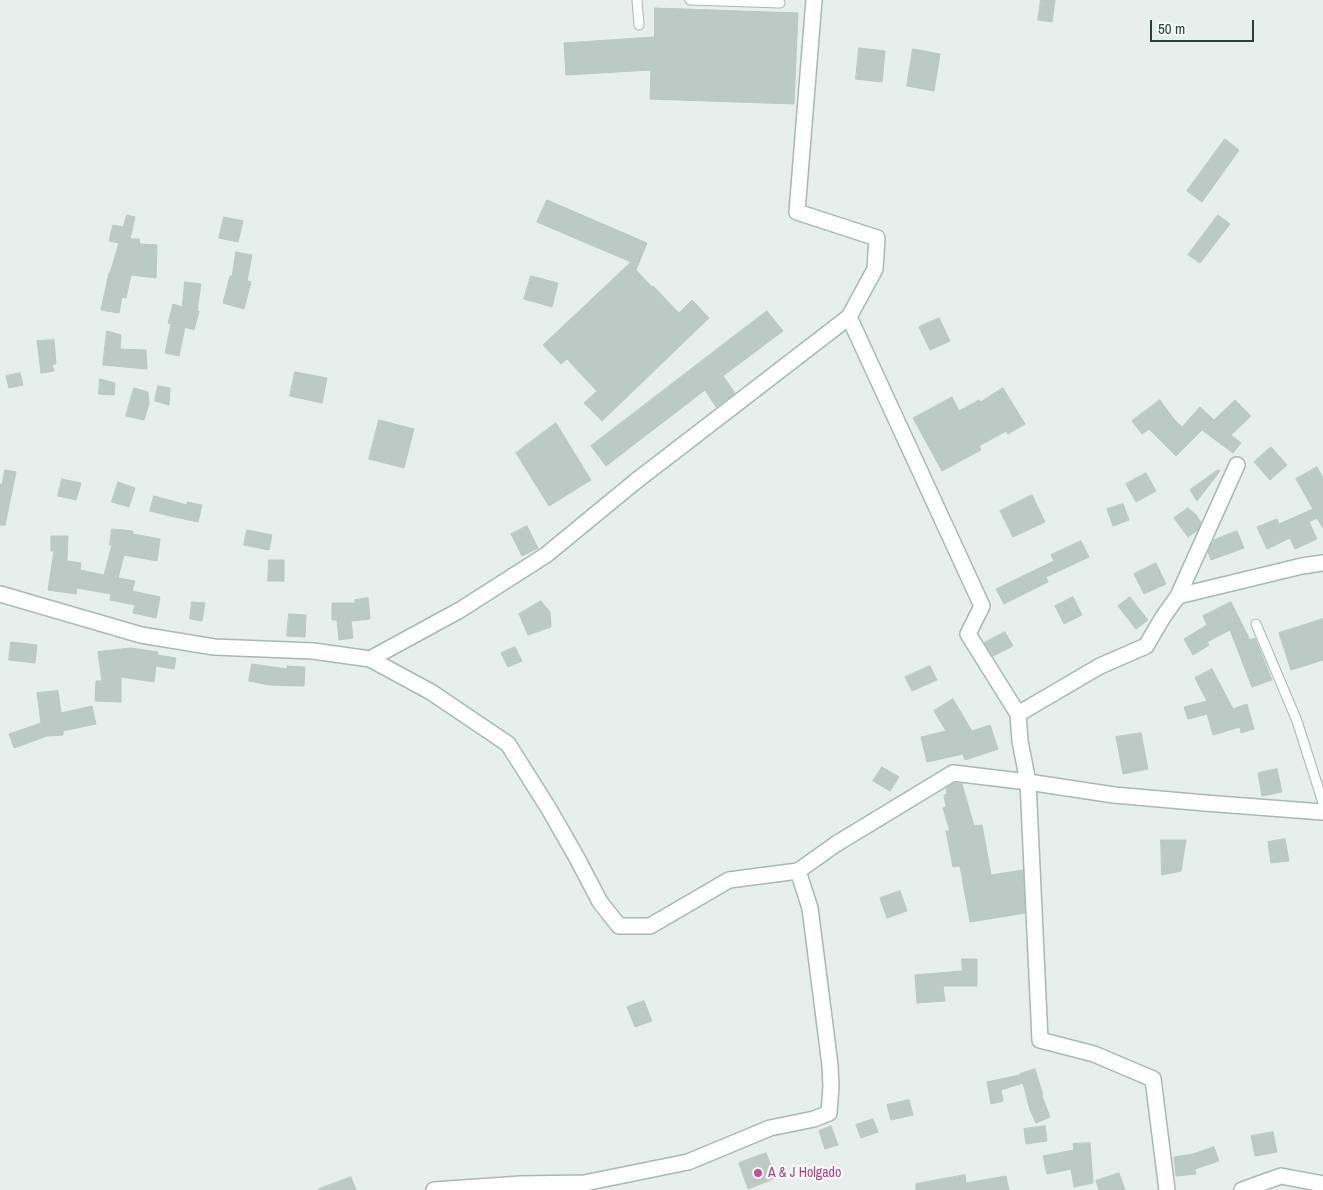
<!DOCTYPE html>
<style>
body{margin:0}
#map{position:relative;width:1323px;height:1190px;overflow:hidden;background:#e6efeb;font-family:"Archivo Narrow",sans-serif}
canvas{display:block}
.scale{position:absolute;left:1150px;top:20px;width:104px;height:22px;box-sizing:border-box;border:2px solid #24423a;border-top:0;padding-left:6px;font-size:15px;line-height:18px;white-space:nowrap;color:#24423a;-webkit-text-stroke:4px #f7fbf9;paint-order:stroke}
</style>
<div id="map">
<canvas width="1323" height="1190"></canvas>
<div class="scale">50 m</div>
</div>
<script>
const ctx = document.querySelector('canvas').getContext('2d');
ctx.lineJoin = 'round';
function paint(path, color) { ctx.fillStyle = color; ctx.fill(path, 'evenodd'); }
function strokePath(path, color, width, dash) { ctx.strokeStyle = color; ctx.lineWidth = width; ctx.lineCap = dash ? 'butt' : 'round'; ctx.setLineDash(dash || []); ctx.stroke(path); }
function write(font, color, halo, rows, align = 'center') {
  ctx.font = font + ' "Archivo Narrow",sans-serif'; ctx.lineWidth = 4.5; ctx.setLineDash([]); ctx.textBaseline = 'middle'; ctx.strokeStyle = halo; ctx.fillStyle = color; for (const [text, x, y, turn = 0] of rows) {
    ctx.save(); ctx.translate(x, y); ctx.rotate((+turn || 0) * Math.PI / 180); ctx.textAlign = isNaN(turn) ? turn : align; if (halo) ctx.strokeText(text, 0, 0); ctx.fillText(text, 0, 0); ctx.restore();
  }
}
const building = new Path2D(`
 M1041,0H1055L1052,22L1038,20Z
 M655,8L798,13L794,104L650,99L651,70L566,75L564,43L654,37Z
 M859,48L885,51L882,82L856,79Z
 M913,49L940,54L934,91L907,86Z
 M1225,139L1239,150L1202,202L1187,191Z
 M547,200L647,243L636,270L652,287L653,286L679,313L692,300L709,318L602,421L584,403L597,391L567,359L561,364L543,345L631,262L537,222Z
 M127,215L135,217L130,239H139L140,244L157,245L156,278L131,275L126,298L122,297L119,313L101,310L109,273H110L119,243L109,241L113,225L123,227Z
 M1218,215L1230,224L1200,263L1188,255Z
 M224,217L243,221L238,242L219,238Z
 M236,252L252,255L247,281L251,282L244,309L223,303L230,276H232Z
 M531,276L558,283L552,307L524,299Z
 M185,282L201,284L197,311H199L194,330L185,327L179,356L165,353L171,324L168,323L173,304L182,307Z
 M767,311L783,331L723,376L735,393L716,407L705,390L606,466L591,446Z
 M939,318L950,341L930,350L919,327Z
 M107,331L121,335L120,349L146,350L147,369L103,365Z
 M54,340L56,364H52L54,371L41,373L37,341Z
 M295,372L327,378L322,403L290,396Z
 M20,373L23,385L9,388L6,376Z
 M100,379L115,383L114,395L99,394Z
 M158,386L170,388L169,405L155,401Z
 M134,388L148,392L149,404L144,420L126,416Z
 M1003,388L1025,424L1008,434L1006,431L979,446L981,450L942,471L913,418L952,397L959,411L979,400L980,402Z
 M1160,400L1173,418L1182,427L1200,407L1214,420L1235,400L1251,416L1231,435L1241,443L1233,453L1202,430L1176,456L1149,429L1142,434L1132,421Z
 M379,420L414,429L404,468L369,459Z
 M556,423L591,480L549,506L516,453Z
 M1271,447L1287,465L1270,480L1254,462Z
 M1317,467L1323,478V528L1317,518L1309,522L1317,539L1295,549L1290,538L1267,549L1257,527L1277,519L1279,524L1313,509L1296,479Z
 M5,470L16,472L5,525H0V484L2,485Z
 M1218,470L1220,471L1197,501L1190,490Z
 M1146,473L1156,491L1136,502L1126,484Z
 M62,479L81,483L76,500L58,496Z
 M118,482L135,488L129,507L112,502Z
 M1032,495L1045,522L1013,537L1000,511Z
 M154,496L187,505V502L202,505L198,522L170,516L150,511Z
 M1123,504L1129,520L1113,526L1107,509Z
 M1188,508L1196,515L1201,522L1198,530L1188,537L1174,518Z
 M527,526L538,548L522,556L511,534Z
 M112,529L133,531V534L160,539L157,561L124,555L118,578L135,581L132,591L160,597L156,618L133,613L135,605L110,600L111,594L77,588L76,594L48,590L54,551H51V536H68L67,561L81,563L80,570L104,575L112,545H110Z
 M247,530L272,535L269,550L244,545Z
 M1237,531L1244,548L1211,560L1208,552L1214,540Z
 M1081,541L1089,557L1046,577L1048,582L1004,604L996,589L1054,561L1051,555Z
 M269,560H284V581H268Z
 M1156,563L1166,584L1144,594L1134,574Z
 M1073,597L1082,615L1064,624L1055,606Z
 M1130,597L1148,620L1136,629L1118,606Z
 M368,598L370,619L351,621L353,638L339,640L337,620H332V603H355V600Z
 M541,601L550,612L551,627L528,635L519,614Z
 M192,602L205,603L202,621L190,619Z
 M1231,602L1250,640L1255,638L1272,680L1252,687L1230,630L1207,642L1209,645L1193,655L1184,639L1207,625L1203,616Z
 M289,614L306,615L305,637L287,636Z
 M1323,619V660L1291,670L1279,633Z
 M1005,632L1013,646L993,656L984,643Z
 M11,642L37,645L35,663L9,660Z
 M515,647L522,661L508,667L501,653Z
 M131,648L158,652L157,655L176,658L174,669L156,666L154,682L121,677V702L95,701L96,681H102L98,652Z
 M252,664L287,669V666L305,667L304,686L270,685L249,681Z
 M930,666L937,680L912,691L905,677Z
 M1212,669L1233,709L1247,704L1254,729L1241,733L1240,727L1213,735L1207,714L1188,719L1184,707L1207,701L1195,678Z
 M58,691L61,713L92,706L96,724L63,731V735L47,736L14,748L9,734L41,723L37,693Z
 M953,699L972,731L990,725L998,749L965,760L963,754L927,762L921,737L946,731L934,711Z
 M1141,733L1148,769L1123,774L1116,737Z
 M882,767L899,777L890,791L873,781Z
 M1277,769L1282,792L1262,796L1258,773Z
 M955,783L962,784L974,826L982,825L991,875L1023,870L1025,913L970,922L960,866L953,867L946,831H950L943,808L946,807L944,795L947,794L946,788Z
 M1285,839L1289,861L1271,863L1268,842Z
 M1161,840H1186L1181,871L1162,875Z
 M900,891L907,911L887,918L880,898Z
 M962,959H977V986H943L945,1001L917,1003L915,975L962,971Z
 M644,1001L652,1021L635,1027L627,1007Z
 M1035,1069L1043,1095L1042,1096L1050,1117L1036,1123L1030,1110L1023,1083L1001,1090L1003,1101L991,1104L987,1082L1020,1075V1074Z
 M909,1100L913,1115L891,1120L887,1105Z
 M873,1119L878,1132L861,1138L856,1125Z
 M831,1126L838,1145L825,1149L819,1131Z
 M1045,1126L1047,1141L1026,1144L1024,1129Z
 M1273,1132L1277,1152L1255,1156L1251,1136Z
 M1090,1143L1093,1183L1074,1187L1071,1169L1047,1174L1043,1156L1074,1150L1073,1144Z
 M1214,1147L1219,1161L1195,1169L1196,1174L1176,1176L1174,1157L1193,1154Z
 M766,1153L776,1178L748,1189L739,1163Z
 M1119,1173L1125,1190H1099L1096,1181Z
 M965,1175L966,1183L1006,1176L1009,1190H916V1184Z
 M351,1177L356,1190H319V1189Z`);
paint(building, '#bbcac4');
strokePath(building, '#b8c9c2', 1);
const service = new Path2D(`
 M637,0L639,25
 M690,0L780,3
 M1256,624L1297,721L1323,803`);
const minor = new Path2D(`
 M814,0L797,212L877,238L875,269L849,317L982,606L968,634L1018,714
 M1178,596L1237,465
 M370,659L460,610L546,555L636,481L849,317
 M434,1190L521,1184L584,1183L688,1162L770,1128L814,1119L829,1113L831,1086L830,1065L810,908L798,871
 M1167,1190L1153,1079L1094,1054L1040,1040L1028,782L1020,741L1018,714L1100,666L1146,646L1163,617L1178,596L1302,566L1323,563
 M1242,1190L1281,1176L1323,1184`);
const tertiary = new Path2D(`
 M0,594L141,635L214,647L313,651L370,659L431,692L508,744L549,809L577,858L600,902L619,926H650L729,880L798,871L836,844L953,773L1028,782L1114,795L1205,803L1323,812`);
strokePath(service, '#a8b8b2', 11);
strokePath(minor, '#a8b8b2', 18);
strokePath(tertiary, '#a8b8b2', 18);
strokePath(service, '#fff', 9);
strokePath(minor, '#fff', 15);
strokePath(tertiary, '#fff', 15);
for (const [x, y, r, color] of [
 [758,1173,5,"#d1479c"]
]) { const dot = new Path2D(); dot.arc(x, y, r, 0, 2 * Math.PI); ctx.fillStyle = color; ctx.fill(dot); strokePath(dot, '#f7fbf9', 2); }
write('14px', '#b23c85', '#f7fbf9', [
 ["A & J Holgado",768,1173]
], 'left');
</script>
